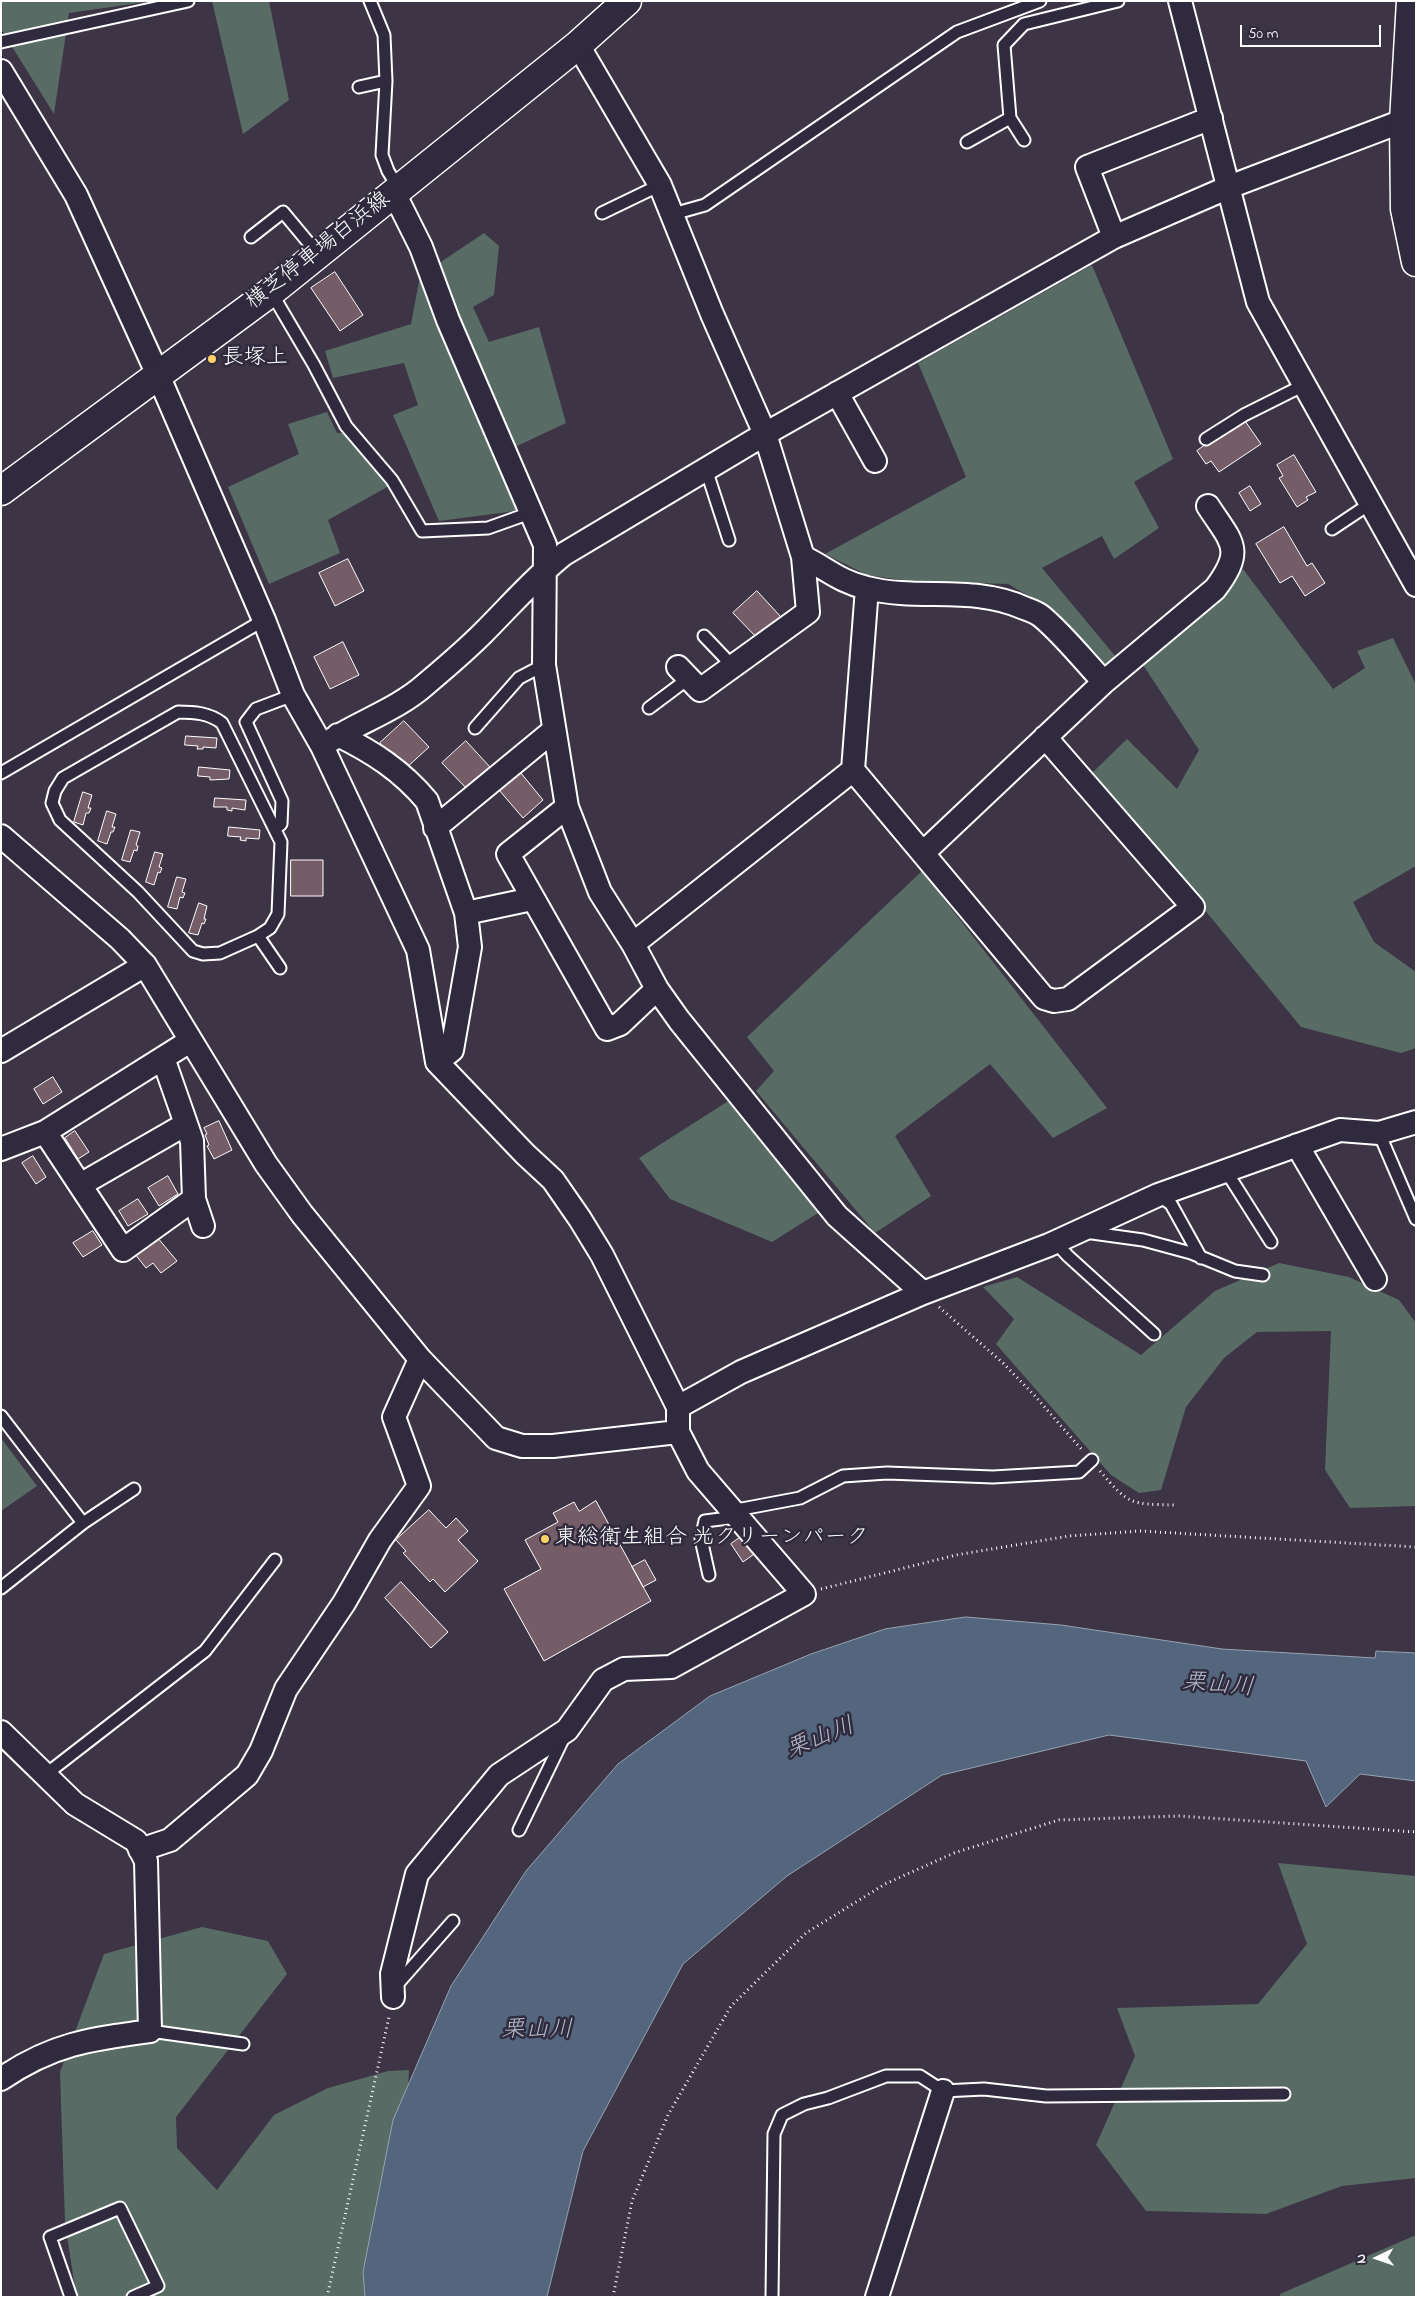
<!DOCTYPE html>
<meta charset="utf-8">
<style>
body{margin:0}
#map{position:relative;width:1417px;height:2298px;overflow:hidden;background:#3d3445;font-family:"Indie Flower",sans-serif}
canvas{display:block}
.frame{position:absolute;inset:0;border:2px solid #fff;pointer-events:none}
.north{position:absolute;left:1352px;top:2233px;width:50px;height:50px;-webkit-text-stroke:4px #2f2a3d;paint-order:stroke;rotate:267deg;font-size:14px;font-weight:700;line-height:20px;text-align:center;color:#fff}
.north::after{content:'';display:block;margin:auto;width:18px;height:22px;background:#fff;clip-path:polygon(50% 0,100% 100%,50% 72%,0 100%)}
.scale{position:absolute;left:1240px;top:25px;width:141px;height:22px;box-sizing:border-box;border:2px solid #fff;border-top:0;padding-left:6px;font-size:15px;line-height:18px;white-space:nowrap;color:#fff;-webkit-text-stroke:4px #2f2a3d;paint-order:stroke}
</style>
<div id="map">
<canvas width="1417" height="2298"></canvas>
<div class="frame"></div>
<div class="north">N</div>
<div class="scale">50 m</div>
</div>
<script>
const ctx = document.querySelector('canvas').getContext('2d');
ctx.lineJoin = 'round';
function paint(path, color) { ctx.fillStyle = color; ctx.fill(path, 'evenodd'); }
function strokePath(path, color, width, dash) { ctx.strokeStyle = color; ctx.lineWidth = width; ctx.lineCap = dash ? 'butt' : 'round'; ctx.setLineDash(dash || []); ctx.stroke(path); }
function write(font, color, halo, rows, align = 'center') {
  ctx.font = font + ' "Indie Flower","Klee One",sans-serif'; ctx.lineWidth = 5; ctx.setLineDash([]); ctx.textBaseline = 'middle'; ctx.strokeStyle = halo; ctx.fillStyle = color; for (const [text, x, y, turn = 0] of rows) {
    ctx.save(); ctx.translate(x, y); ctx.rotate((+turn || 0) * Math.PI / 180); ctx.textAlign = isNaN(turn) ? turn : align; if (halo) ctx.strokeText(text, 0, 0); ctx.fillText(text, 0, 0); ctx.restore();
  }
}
paint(new Path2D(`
 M1,1H153L69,13L54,114L1,29Z
 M212,1H269L289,100L243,134Z
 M484,233L499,246L494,295L473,307L489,342L539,327L566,423L498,455L516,511L439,521L393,415L418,405L404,363L333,378L325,351L411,324L420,276Z
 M1092,265L1173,459L1134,482L1159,528L1114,559L1102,536L1042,568L1116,657L1101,669L1046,606L1008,584L910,581L867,575L825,554L966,477L918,363Z
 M327,412L337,433H362L389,486L328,520L340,553L269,584L228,487L299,454L288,424Z
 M1243,569L1333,689L1365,668L1357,651L1393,638L1416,685V866L1353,902L1374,942L1416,972V1048L1401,1053L1301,1027L1092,773L1127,739L1177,789L1199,750L1143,665Z
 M922,871L1107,1108L1053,1138L990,1064L895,1136L931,1196L875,1233L756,1091L774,1071L747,1037Z
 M733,1098L818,1213L772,1242L670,1199L639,1158Z
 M1279,1263L1349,1277L1399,1300L1416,1323V1506L1350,1508L1325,1470L1331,1331L1257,1332L1224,1358L1186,1407L1161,1490L1139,1493L1111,1475L996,1344L1014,1319L983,1287L1017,1277L1141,1355L1215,1291Z
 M1,1438L37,1486L1,1511Z
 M1278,1863L1416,1876V2178L1342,2186L1266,2214L1146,2211L1096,2145L1135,2056L1117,2008L1258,2004L1307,1944Z
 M202,1927L268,1941L287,1974L176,2117L177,2148L217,2190L274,2115L328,2088L388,2071L409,2070L396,2297H79L76,2294L65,2223L60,2072L104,1954Z
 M1416,2235V2297H1280V2294Z`), '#586b65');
const water = new Path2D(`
 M966,1617L1061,1625L1222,1649L1375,1658L1376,1651L1416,1653V1781L1360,1774L1326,1807L1306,1761L1109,1735L942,1775L787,1876L683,1964L583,2151L547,2297H365L363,2272L393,2120L451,1986L526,1871L618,1764L710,1696L811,1654L885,1629Z`);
paint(water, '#53667e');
strokePath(water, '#98a3b2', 1);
const building = new Path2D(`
 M335,272L363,315L340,331L311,288Z
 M1243,418L1261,444L1219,472L1211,461L1206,464L1197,451Z
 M1294,455L1316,492L1306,497L1308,500L1297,507L1279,478L1283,476L1277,465Z
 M1250,486L1261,504L1250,511L1239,493Z
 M1284,527L1307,566L1312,563L1325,583L1305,596L1292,576L1280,583L1256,544Z
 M348,559L364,591L335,606L319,573Z
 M757,591L781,617L758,639L733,613Z
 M343,642L359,675L330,689L314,657Z
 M404,721L429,747L405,769L380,743Z
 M186,736L217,738L216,748L203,747V749H197L198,746L185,745Z
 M466,741L490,767L467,789L442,763Z
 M199,767L230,770L229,779L210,780V777L198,776Z
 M520,772L543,800L523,818L499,790Z
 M83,792L92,795L88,808H91L89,813H86L83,825L74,822Z
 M215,798L246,800L245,810L232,808V811L227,810V807H214Z
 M107,811L116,814L112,827H115L113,832H111L107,844L98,841Z
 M229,827L260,830L259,839L246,838V841L240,840L241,837L228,836Z
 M131,830L140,832L136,845L138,846L137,851L134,850L130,862L122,860Z
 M155,852L163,854L159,867L162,868L160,873L158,872L154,885L146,882Z
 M291,860H323V896H291Z
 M177,877L186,879L182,892L185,893L183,898L180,897L177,909L168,907Z
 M199,903L207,906L204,919H206L204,924L202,923L198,935L189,933Z
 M53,1077L62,1092L43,1104L34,1089Z
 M219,1121L232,1150L214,1159L207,1146L209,1145L205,1135L207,1134L204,1128Z
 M75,1131L89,1152L78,1159L65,1138Z
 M33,1156L46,1177L36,1184L22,1163Z
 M168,1176L178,1194L159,1206L148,1188Z
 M138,1199L148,1214L128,1226L119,1211Z
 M93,1231L102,1245L83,1257L73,1243Z
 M157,1237L177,1261L161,1273L153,1263L146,1268L135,1254Z
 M596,1501L651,1601L544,1661L504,1589L541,1569L525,1540L558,1522L553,1513L574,1502L579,1511Z
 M429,1510L446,1528L456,1518L468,1531L458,1540L478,1561L445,1592L433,1579L430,1582L403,1553L406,1551L396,1540Z
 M745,1534L757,1552L743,1562L731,1544Z
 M645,1560L656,1580L643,1587L632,1567Z
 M401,1582L448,1632L431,1648L385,1598Z`);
paint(building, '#755d67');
strokePath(building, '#fff', 1);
const lane = new Path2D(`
 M370,1L384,35L386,81L382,155L388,171L399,189
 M1,42L188,1
 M359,87L386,81
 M1024,140L1010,118L1004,45L1024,24L1118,1
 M967,142L1010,118
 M602,213L660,185
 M673,214L705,205L957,32L1040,1
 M251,237L283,212L318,254
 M271,292L314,365L346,426L392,480L422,531L488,528L530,513
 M1206,439L1244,415L1304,385
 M706,469L729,540
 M1332,529L1371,503
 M704,636L725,658L730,669
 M649,708L689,678
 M178,712C194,712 209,713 222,723L281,842L278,914L270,928L258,936L220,953L203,954L193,951L138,892L60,820L52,803L55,791L63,778Z
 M475,728L519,678L544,665
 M1,773L264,620
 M275,829L281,824L282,801L246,722L256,709L293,695
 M258,936L280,968
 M1379,1133L1416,1219
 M1226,1171L1271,1242
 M1158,1195L1171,1204L1201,1258
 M1085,1232L1143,1240L1191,1253L1235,1271L1263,1275
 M1055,1242L1068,1256L1154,1334
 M1,1416L83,1523
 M731,1511L800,1498L843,1476L887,1473L993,1477L1079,1472L1092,1460
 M709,1575L701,1539L705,1521L736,1517
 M1,1588L83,1523L134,1489
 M45,1775L205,1651L275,1560
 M519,1830L564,1737
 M393,1989L453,1921
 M150,2031L243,2044
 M71,2297L50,2237L120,2208L158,2286L133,2297
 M772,2297L774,2134L782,2115L804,2104L828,2098L886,2076H920L943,2091L984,2089L1046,2096L1284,2094`);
const street = new Path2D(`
 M1180,1L1258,302L1416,585
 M578,45L660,185L712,314L765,434L803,557L808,612L700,690L678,667
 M1,71L76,195L158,375L264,620L293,695L322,746L418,950L437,1062L525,1154L553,1180L580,1219L602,1255L678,1407V1432L698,1471L804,1594L671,1667L624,1669L603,1680L567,1730L499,1775L417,1874L392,1974L393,1997
 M394,193L421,247L448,320L545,545L544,665L567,807L600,892L633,944L657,989L679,1020L837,1216L923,1293
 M1114,237L1087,167L1211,118
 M837,393L875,461
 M803,557C826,568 840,582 867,588C919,601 974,585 1024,608C1029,610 1036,612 1041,616C1062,633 1085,662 1104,682
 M867,588L853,770L1044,998L1054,1001L1068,999L1193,907L1045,737
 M338,735C373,752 402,771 427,801L466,913L470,947L452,1050L437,1062
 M322,746C355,723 396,711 426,684C445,668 465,651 483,633C510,606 534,578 564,554L765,434L1114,237L1229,187L1416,116
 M567,807L508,854L607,1029L620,1024L657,989
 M435,828L554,730
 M1,836L120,939L145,965L266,1164L302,1214L420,1359L496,1438L522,1446H553L678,1432
 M923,853L1104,682L1215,589C1245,549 1232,543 1208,506
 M466,913L532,899
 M633,944L853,770
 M1,1051L145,965
 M163,1058L192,1141L194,1199L203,1226
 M45,1132L123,1250L194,1199
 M1297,1145L1375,1279
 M1,1149L45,1132L190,1041
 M80,1185L186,1124
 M678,1407L741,1372L923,1293L1049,1245L1158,1195L1340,1130L1379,1133L1416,1122
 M1,1732L75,1804L136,1841L146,1861L150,2031C90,2039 52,2044 1,2079
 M140,1850L170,1840L247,1775L261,1751L286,1689L344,1603L380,1540L419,1486L394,1417L420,1359
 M877,2297L943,2091`);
const secondary = new Path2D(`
 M1411,1L1404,121L1405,209L1416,262
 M1,491L271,292L578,45L627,1`);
strokePath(lane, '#fff', 15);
strokePath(street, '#fff', 26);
strokePath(secondary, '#fff', 31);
strokePath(new Path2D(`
 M939,1307L1003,1363L1034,1395L1083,1451
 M1100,1471C1129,1505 1130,1504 1174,1505
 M821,1589L956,1555L1069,1536L1140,1531L1416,1547
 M327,2297L389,2017
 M613,2297L632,2201L668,2115L731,2006L806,1933L885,1884L954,1853L1059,1820L1179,1816L1416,1832`), '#fff', 3, [1, 4]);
strokePath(lane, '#2f2a3d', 11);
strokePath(street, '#2f2a3d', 22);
strokePath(secondary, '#2f2a3d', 28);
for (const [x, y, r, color] of [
 [212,359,5,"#ffd166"],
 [545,1539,5,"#ffd166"]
]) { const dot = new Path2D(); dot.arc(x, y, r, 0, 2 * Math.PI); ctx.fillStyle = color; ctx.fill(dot); strokePath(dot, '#2f2a3d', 2); }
write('22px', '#fff', '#2f2a3d', [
 ["横芝停車場白浜線",319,252,-38]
]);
write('22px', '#fff', '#2f2a3d', [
 ["長塚上",222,359],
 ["東総衛生組合 光クリーンパーク",555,1539]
], 'left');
write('italic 24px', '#b2bac5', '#2f2a3d', [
 ["栗山川",1218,1687,5],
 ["栗山川",821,1740,-22],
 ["栗山川",537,2032]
]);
</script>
